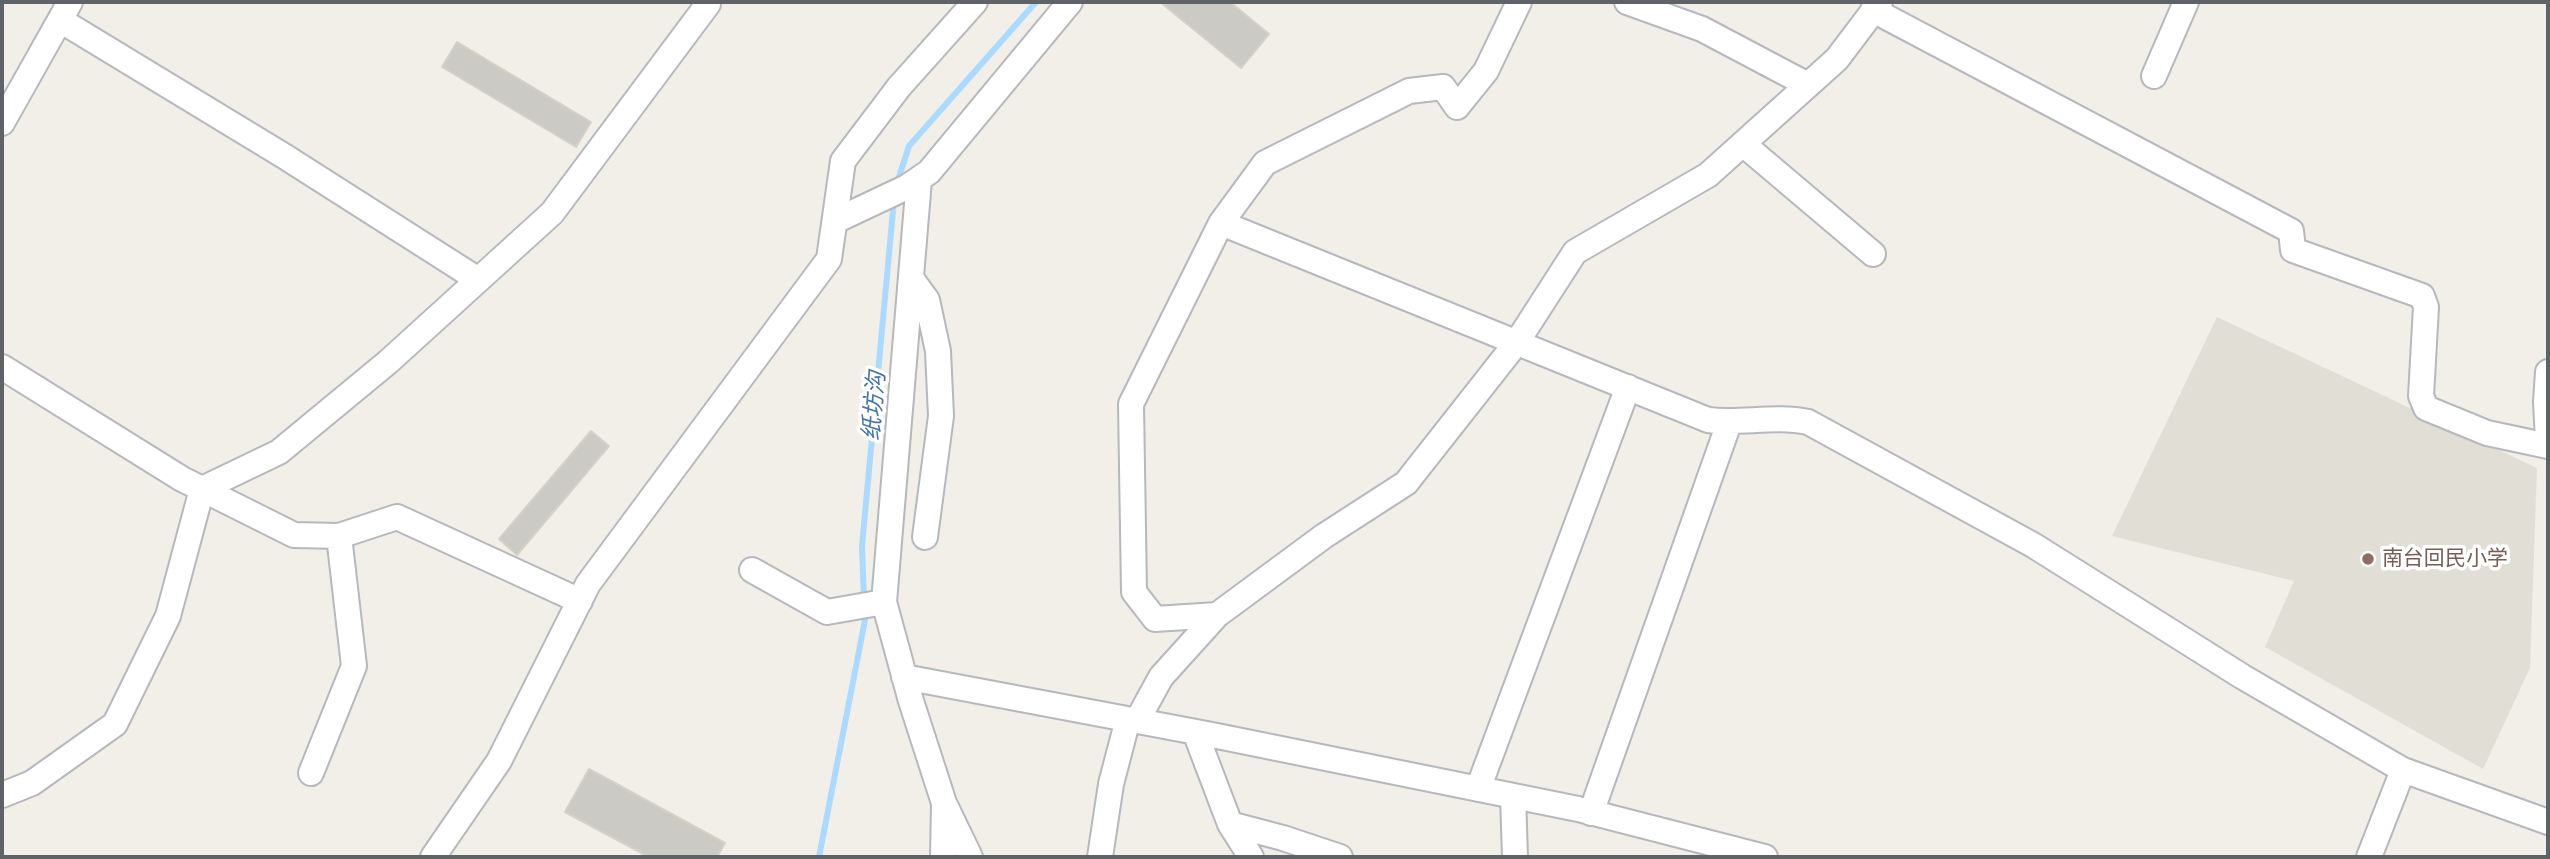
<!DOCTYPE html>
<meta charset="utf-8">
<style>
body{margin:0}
#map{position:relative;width:2550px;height:859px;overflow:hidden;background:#f1efe8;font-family:Helvetica,sans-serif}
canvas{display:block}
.frame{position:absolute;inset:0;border:4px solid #5f6368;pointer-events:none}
</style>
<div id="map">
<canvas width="2550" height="859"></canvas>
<div class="frame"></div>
</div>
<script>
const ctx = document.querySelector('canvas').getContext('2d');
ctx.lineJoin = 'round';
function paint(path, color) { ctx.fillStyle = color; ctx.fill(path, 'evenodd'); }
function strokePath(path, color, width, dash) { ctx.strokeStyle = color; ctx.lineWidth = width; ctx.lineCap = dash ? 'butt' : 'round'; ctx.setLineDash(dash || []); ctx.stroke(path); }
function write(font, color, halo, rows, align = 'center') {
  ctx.font = font + ' Helvetica,"Noto Sans SC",sans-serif'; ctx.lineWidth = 7; ctx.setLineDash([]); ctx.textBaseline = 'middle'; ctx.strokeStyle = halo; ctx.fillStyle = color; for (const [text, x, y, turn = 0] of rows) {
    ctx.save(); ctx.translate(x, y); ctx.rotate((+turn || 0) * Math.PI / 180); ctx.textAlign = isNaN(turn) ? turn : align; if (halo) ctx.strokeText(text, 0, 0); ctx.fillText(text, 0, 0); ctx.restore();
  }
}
paint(new Path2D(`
 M2217,317L2537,468L2530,668L2483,769L2265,647L2294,581L2112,536Z`), '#e1ded6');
strokePath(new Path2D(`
 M897,183L909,146L1036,2
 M864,601L862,546L894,200
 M819,857L865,620L864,611`), '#aadaff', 6);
const building = new Path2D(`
 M1160,2H1230L1269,34L1241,68Z
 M457,42L591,122L576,147L442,67Z
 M591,431L609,446L517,555L499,539Z
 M589,769L725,843L717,857H649L565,812Z`);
paint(building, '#cccac5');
strokePath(building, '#d6d1c6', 2);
const minor = new Path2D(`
 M1627,2L1702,29L1808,85
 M1873,10L2291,231L2293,250L2422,296L2426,307L2421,396L2426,408L2487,433L2548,446
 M60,20L284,156L477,279
 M2154,76L2186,2
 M2,123L70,2
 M1743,144L1873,254
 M835,221L907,187L929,172L1070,2
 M1221,223L1265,163L1409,91L1443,87L1457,107L1486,71L1519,2
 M911,278L927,300L938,351L941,416L925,537
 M2,367L182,479L294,535L339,536L397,517L580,601
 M2548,372L2546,402L2548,440
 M752,570L827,612L884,602L919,180
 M884,602L911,701L944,803L943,857
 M1217,615L1155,619L1134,592L1131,404L1221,223L1708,420C1741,424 1775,415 1808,422L2033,545L2243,677L2403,770L2548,822
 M904,677L1212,735L1578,809L1765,857
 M1137,721L1161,677L1217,615L1324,536L1406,483L1517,342L1575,252L1708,175L1837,59L1880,2
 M1195,732L1230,824L1251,857
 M311,773L354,666L339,536
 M1478,789L1628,387
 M2,795L32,783L115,724L168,616L202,489L279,452L388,362L552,213L708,4L704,2
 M1513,796L1515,857
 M946,807L970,857
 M1591,813L1729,423
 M1230,824L1283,838L1340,857
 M433,857L499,761L588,584L829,259L843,161L899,87L975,2
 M1100,857L1111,784L1128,719
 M2369,857L2403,770`);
strokePath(minor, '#b5b8bc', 28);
strokePath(minor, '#fff', 24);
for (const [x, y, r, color] of [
 [2368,559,7,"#8d6e63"]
]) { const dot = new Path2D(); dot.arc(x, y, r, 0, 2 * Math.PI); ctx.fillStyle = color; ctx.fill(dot); strokePath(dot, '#fff', 2.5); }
write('21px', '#785e54', '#fff', [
 ["南台回民小学",2382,559]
], 'left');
write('italic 23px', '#4174aa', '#fff', [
 ["纸坊沟",875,406,-85]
]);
</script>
